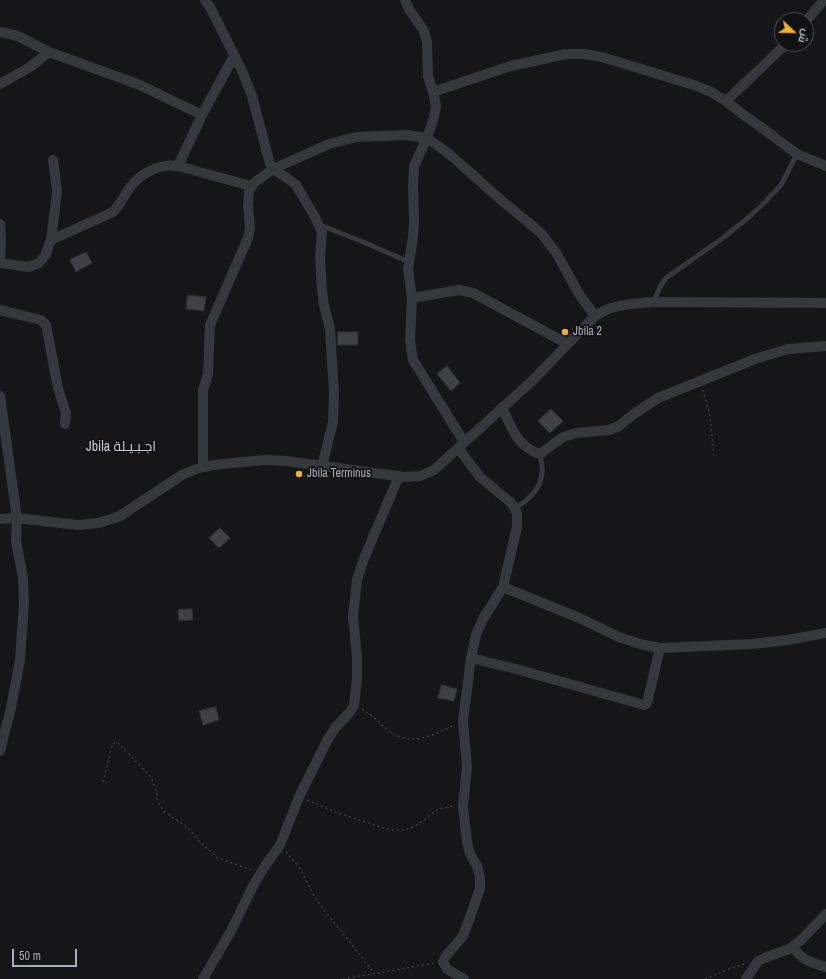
<!DOCTYPE html>
<meta charset="utf-8">
<style>
body{margin:0}
#map{position:relative;width:826px;height:979px;overflow:hidden;background:#161618;font-family:"Archivo Narrow",Cairo,sans-serif}
canvas{display:block}
.north{position:absolute;left:774px;top:12px;width:40px;height:40px;box-sizing:border-box;background:#111113;border:1px solid #4d4f55;border-radius:50%;rotate:112deg;font-size:11px;font-weight:700;line-height:16px;text-align:center;color:#a8adb8}
.north::after{content:'';display:block;margin:auto;width:14px;height:18px;background:#f2b134;clip-path:polygon(50% 0,100% 100%,50% 72%,0 100%)}
.scale{position:absolute;left:12px;top:949px;width:65px;height:18px;box-sizing:border-box;border:2px solid #a8adb8;border-top:0;padding-left:5px;font-size:12px;line-height:14px;white-space:nowrap;color:#a8adb8;-webkit-text-stroke:3px #111113;paint-order:stroke}
</style>
<div id="map">
<canvas width="826" height="979"></canvas>
<div class="north">ش</div>
<div class="scale">50 m</div>
</div>
<script>
const ctx = document.querySelector('canvas').getContext('2d');
ctx.lineJoin = 'round';
function paint(path, color) { ctx.fillStyle = color; ctx.fill(path, 'evenodd'); }
function strokePath(path, color, width, dash) { ctx.strokeStyle = color; ctx.lineWidth = width; ctx.lineCap = dash ? 'butt' : 'round'; ctx.setLineDash(dash || []); ctx.stroke(path); }
function write(font, color, halo, rows, align = 'center') {
  ctx.font = font + ' "Archivo Narrow",Cairo,sans-serif'; ctx.lineWidth = 3.5; ctx.setLineDash([]); ctx.textBaseline = 'middle'; ctx.strokeStyle = halo; ctx.fillStyle = color; for (const [text, x, y, turn = 0] of rows) {
    ctx.save(); ctx.translate(x, y); ctx.rotate((+turn || 0) * Math.PI / 180); ctx.textAlign = isNaN(turn) ? turn : align; if (halo) ctx.strokeText(text, 0, 0); ctx.fillText(text, 0, 0); ctx.restore();
  }
}
const building = new Path2D(`
 M86,252L92,263L76,272L70,260Z
 M188,295L206,297L204,311L186,309Z
 M338,332H358V345H338Z
 M447,366L460,383L451,391L437,374Z
 M551,409L563,421L550,433L538,421Z
 M220,528L230,538L219,548L209,538Z
 M192,609L193,620L179,621L178,610Z
 M442,685L457,689L454,701L438,698Z
 M216,707L219,720L203,725L199,711Z`);
paint(building, '#404145');
strokePath(building, '#303034', 1);
strokePath(new Path2D(`
 M703,390L710,417L714,455
 M362,709C373,715 380,724 389,731C412,747 432,736 454,725
 M103,782L112,746L115,742L118,743L150,776L156,788L157,800L160,806L165,812L188,828L200,842L218,858L251,870
 M307,800L338,813L390,830H402L411,828L420,823L438,809L453,806
 M286,852L299,867L314,895L321,906L374,973
 M343,979L435,963
 M705,979L729,969L744,964`), '#3d3f44', 1.5, [2, 3]);
strokePath(new Path2D(`
 M320,225L361,241L409,262
 M654,302L660,287L666,278L723,238L749,217L763,204L781,185L797,154
 M515,508C527,501 541,489 542,473C543,467 541,460 540,454`), '#37383d', 5);
strokePath(new Path2D(`
 M205,0L210,7L243,73L252,96L270,164L273,169L290,180L296,185L315,217L322,232L320,257L322,291L324,305L330,329L334,392L333,422L322,466
 M405,0L409,9L424,31L427,42L428,76L434,96L436,106L434,117L427,138L419,155L414,167L413,185L414,221L413,237L408,269L412,298L410,341L413,360L464,442
 M806,21L824,0
 M0,32L18,36L49,52L140,85L202,115
 M0,84L30,67L49,52
 M433,92L511,66L566,54H584L602,57L697,86L711,92L726,101L741,113L758,125L797,154L826,166
 M726,101L786,44
 M178,166L202,115L234,56
 M0,224L1,240L0,258
 M51,240L113,212C121,204 124,195 131,186C141,173 161,163 178,166L251,186
 M0,263L29,267L39,263L45,256L51,240L56,200L57,190L53,160
 M412,298L459,290L473,293L568,344
 M0,310L41,320L46,325L58,388L66,413L65,424
 M0,396L17,518L16,541L23,578L24,602L20,660L11,708L0,751
 M502,407C511,427 517,447 540,454L563,437L576,433L609,430L619,426L634,414L658,398L755,359L788,349L826,346
 M458,448L480,477L510,502L515,508L517,514V527L503,587L483,619L476,635L471,658L463,721L467,767L463,806L467,842L470,854L477,866L480,877V889L463,936L446,956L443,962L447,969L464,979
 M203,467V390L208,374L210,325L248,238L250,229L248,205L249,191L254,183L273,169L329,144L356,137L407,135L427,138L448,153L501,200L541,233L557,254L579,294L595,316
 M0,519L17,518L78,525L99,523L120,516L182,475L196,469L213,465L264,460L286,461L404,477L420,476L434,470L533,380L595,316L608,309L619,306L631,304L654,302L826,303
 M503,587L577,617L619,637L640,644L660,648L753,644L787,640L826,633
 M471,658L520,670L644,705L647,703L660,648
 M793,947C801,960 812,963 826,967
 M203,979L231,931L254,884L265,866L280,845L299,797L328,739L335,728L350,712L354,705L357,679V657L353,617L357,580L363,561L399,476
 M746,979L758,961L767,957L789,949L801,940L826,914`), '#37383d', 10);
for (const [x, y, r, color] of [
 [565,332,4,"#f2b134"],
 [299,474,4,"#f2b134"]
]) { const dot = new Path2D(); dot.arc(x, y, r, 0, 2 * Math.PI); ctx.fillStyle = color; ctx.fill(dot); strokePath(dot, '#111113', 1.5); }
write('12px', '#a8adb8', '#111113', [
 ["Jbila 2",573,332],
 ["Jbila Terminus",307,474]
], 'left');
write('14px', '#c9ccd4', '#111113', [
 ["Jbila اجـبـيـلة",121,447]
]);
</script>
